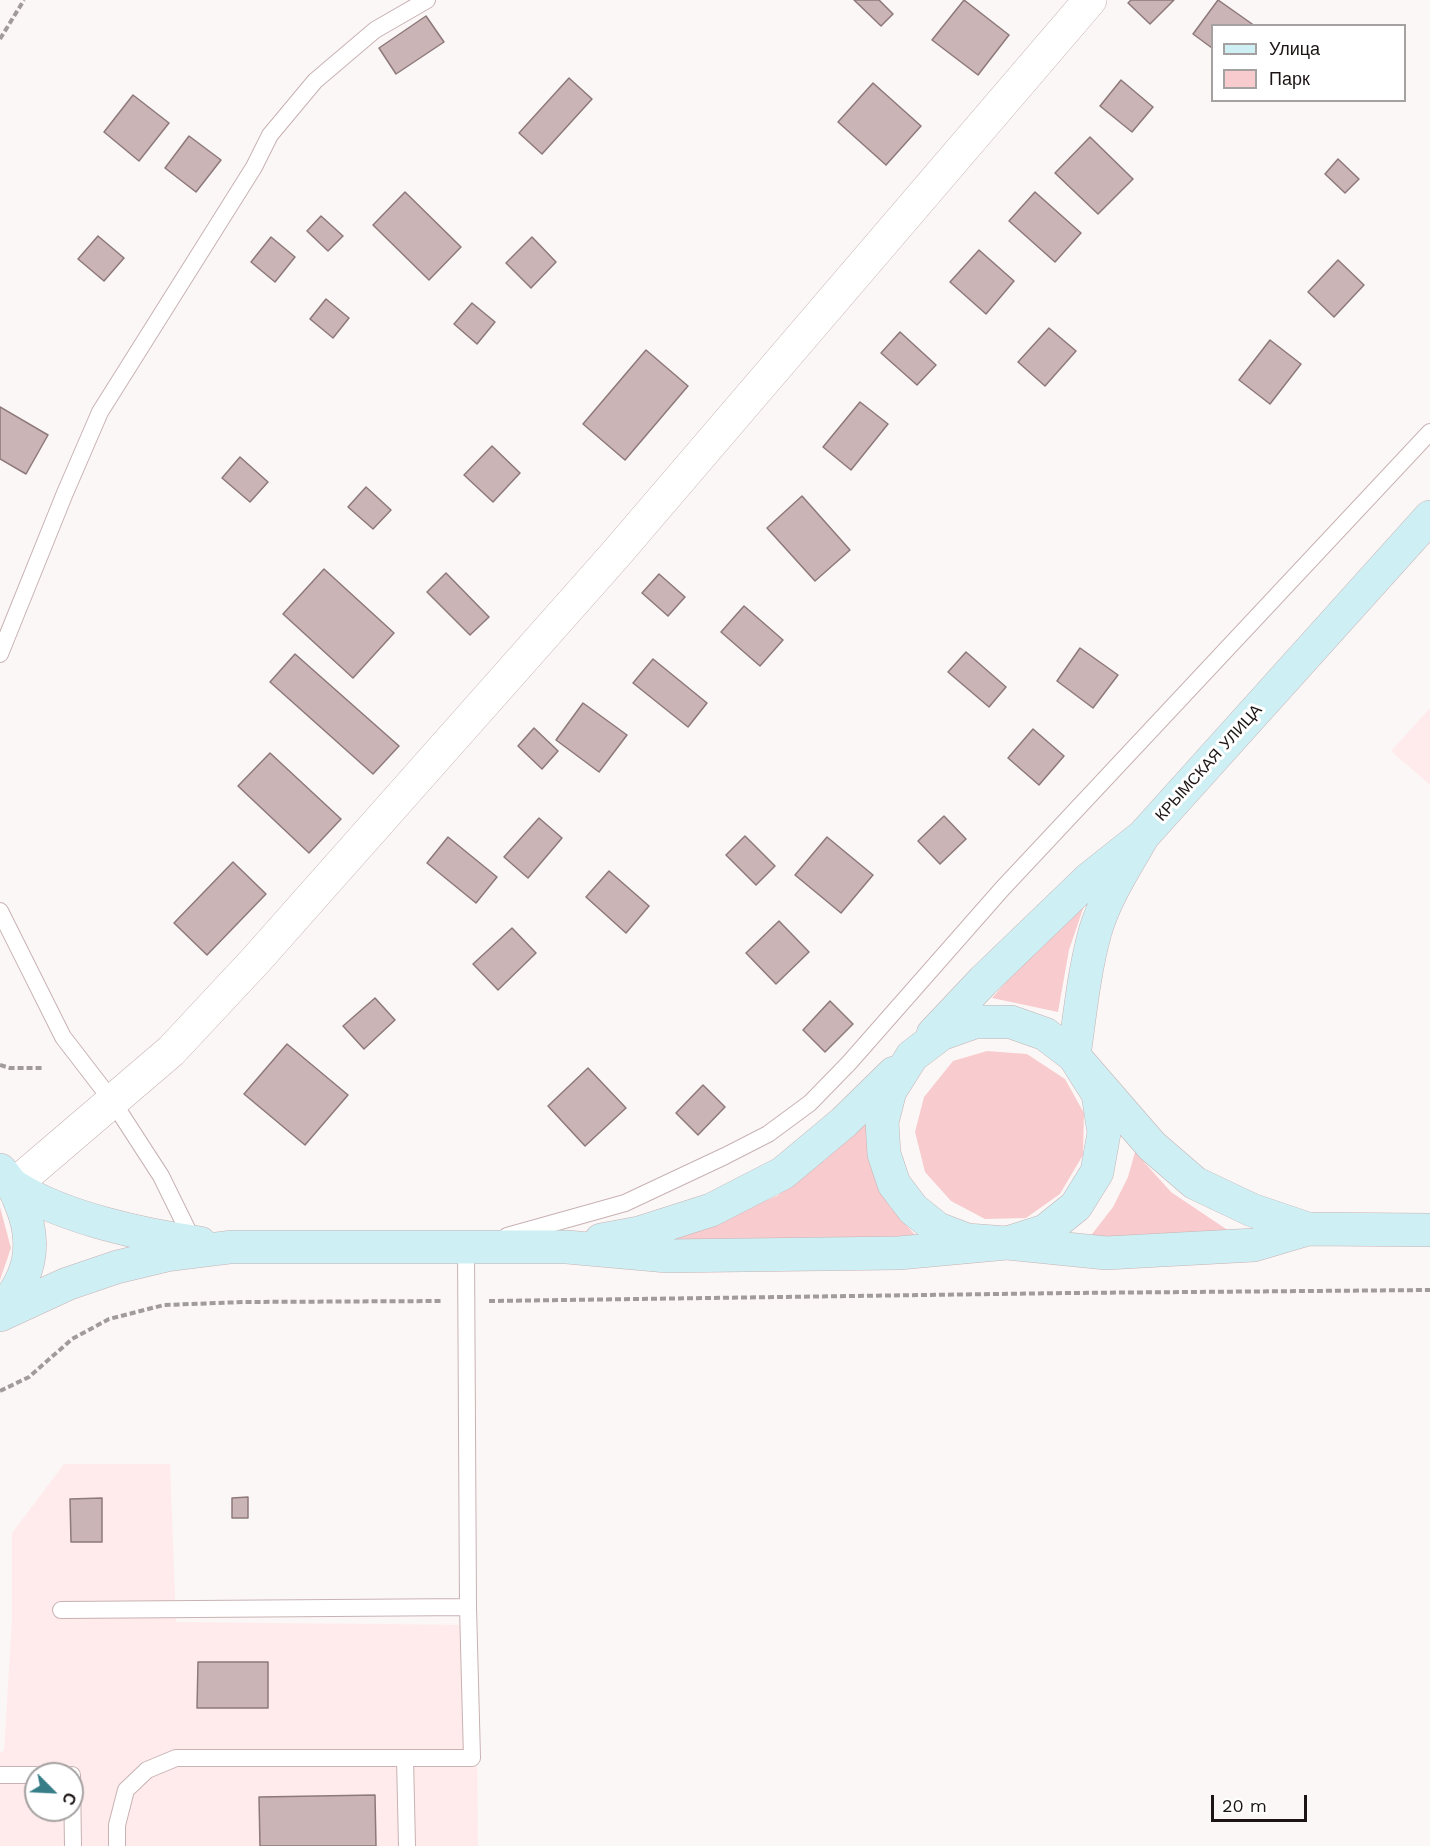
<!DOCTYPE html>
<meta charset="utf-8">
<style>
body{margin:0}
#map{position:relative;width:1430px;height:1846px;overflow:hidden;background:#fcf7f7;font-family:"Work Sans",sans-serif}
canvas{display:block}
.legend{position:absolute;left:1211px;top:24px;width:195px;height:78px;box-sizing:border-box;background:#fff;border:2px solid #a5a1a1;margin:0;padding:8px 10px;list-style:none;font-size:18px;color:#1d1515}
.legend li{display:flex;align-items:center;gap:12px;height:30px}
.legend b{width:30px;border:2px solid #a5a1a1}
.north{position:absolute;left:24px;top:1762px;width:60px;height:60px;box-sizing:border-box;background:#fff;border:2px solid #a5a1a1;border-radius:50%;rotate:114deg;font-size:16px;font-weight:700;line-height:24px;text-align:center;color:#1d1515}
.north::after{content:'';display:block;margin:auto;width:21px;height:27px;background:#367d88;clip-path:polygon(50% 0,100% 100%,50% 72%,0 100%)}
.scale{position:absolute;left:1211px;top:1795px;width:96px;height:27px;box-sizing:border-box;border:3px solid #1d1515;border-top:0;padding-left:8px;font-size:18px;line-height:21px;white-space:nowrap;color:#1d1515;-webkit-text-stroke:4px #fff;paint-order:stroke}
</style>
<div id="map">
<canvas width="1430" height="1846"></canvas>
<ul class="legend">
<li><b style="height:8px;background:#ceeff4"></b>Улица</li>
<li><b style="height:16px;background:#f8ccce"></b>Парк</li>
</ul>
<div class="north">С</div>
<div class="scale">20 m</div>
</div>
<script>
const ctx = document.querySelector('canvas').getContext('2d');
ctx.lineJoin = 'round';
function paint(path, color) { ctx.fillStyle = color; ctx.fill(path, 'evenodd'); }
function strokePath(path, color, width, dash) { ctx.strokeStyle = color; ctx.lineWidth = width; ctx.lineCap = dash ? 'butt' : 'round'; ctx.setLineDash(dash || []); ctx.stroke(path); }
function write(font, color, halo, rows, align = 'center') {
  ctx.font = font + ' "Work Sans",sans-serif'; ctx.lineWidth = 6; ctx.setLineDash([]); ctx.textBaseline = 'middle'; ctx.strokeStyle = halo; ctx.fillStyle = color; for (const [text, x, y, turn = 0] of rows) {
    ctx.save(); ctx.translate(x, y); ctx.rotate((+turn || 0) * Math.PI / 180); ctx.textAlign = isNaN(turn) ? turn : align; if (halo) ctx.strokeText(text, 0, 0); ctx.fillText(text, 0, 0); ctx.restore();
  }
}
paint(new Path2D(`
 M1430,708V785L1391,751Z
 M64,1464H170L176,1622L476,1625L478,1846H0V1752L4,1751L12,1618V1533ZM36,1774H72V1810H36Z`), '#ffebec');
paint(new Path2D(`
 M1086,900L1069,950L1058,1012L992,998L1055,926Z
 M987,1051L1027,1054L1065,1079L1084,1113L1083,1155L1060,1194L1026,1218L985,1219L951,1201L925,1172L915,1132L924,1097L953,1061Z
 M866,1123L874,1174L890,1207L915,1235L821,1242L652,1244L710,1224L777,1196L826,1159Z
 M1135,1152L1171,1192L1229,1231L1089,1238L1113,1207L1128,1177Z
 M0,1207L11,1248L0,1280Z`), '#f8ccce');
const building = new Path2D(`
 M854,0H879L893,14L881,26Z
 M964,0L1009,35L978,75L932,40Z
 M1131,0H1174L1150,24L1128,3Z
 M1218,0L1255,26H1212V48L1193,34Z
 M426,16L444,42L396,74L379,48Z
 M569,78L592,99L542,154L519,133Z
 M1121,80L1153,107L1132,132L1100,106Z
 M873,83L921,126L886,165L838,122Z
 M133,95L169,123L139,161L104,132Z
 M189,136L221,160L196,192L165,168Z
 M1090,137L1133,179L1098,214L1055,173Z
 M1338,159L1359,179L1345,193L1325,174Z
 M405,192L461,247L429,280L373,225Z
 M1035,192L1081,233L1055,262L1009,221Z
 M321,216L343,236L328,251L307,231Z
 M98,236L124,258L104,281L78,259Z
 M271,237L295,257L275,282L251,262Z
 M532,237L556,262L531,288L506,263Z
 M979,250L1014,281L986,314L950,282Z
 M1338,260L1364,285L1334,317L1308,292Z
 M326,299L349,318L333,338L310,319Z
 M472,303L495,322L477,344L454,324Z
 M1049,328L1076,351L1045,386L1018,362Z
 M900,332L936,365L917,385L881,353Z
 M1270,340L1301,364L1270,404L1239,380Z
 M646,350L688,386L625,460L583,424Z
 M860,402L888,424L851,470L823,447Z
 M0,407L48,435L26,474L0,459Z
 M492,446L520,473L493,502L464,475Z
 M240,457L268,482L250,502L222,478Z
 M366,487L391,510L373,529L348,507Z
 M802,496L850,550L815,581L767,528Z
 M324,569L394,633L353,678L283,614Z
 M446,573L489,617L470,635L427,592Z
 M659,574L685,597L668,616L642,593Z
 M744,606L783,640L760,666L721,632Z
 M1080,648L1118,675L1093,708L1057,681Z
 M966,652L1006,687L989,707L948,672Z
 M295,654L399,746L373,774L270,682Z
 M653,659L707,703L688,727L633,683Z
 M583,703L627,735L599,772L556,740Z
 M534,728L558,751L542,769L518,746Z
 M1033,729L1064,756L1039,785L1008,758Z
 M270,753L341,819L309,853L238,786Z
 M944,816L966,839L940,864L918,841Z
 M539,818L562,838L528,878L504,857Z
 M745,836L775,866L756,885L726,855Z
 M448,837L497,877L476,903L427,863Z
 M827,837L873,875L841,913L795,875Z
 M233,862L266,894L207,955L174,923Z
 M609,871L649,906L626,933L586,897Z
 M779,921L809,952L776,984L746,953Z
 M512,928L536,953L498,990L473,964Z
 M375,998L395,1020L364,1049L343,1026Z
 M830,1001L853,1024L825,1052L803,1030Z
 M287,1044L348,1095L305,1145L244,1094Z
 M588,1068L626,1108L585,1146L548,1106Z
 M703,1085L725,1107L698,1135L676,1113Z
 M248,1497V1518H232V1498Z
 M102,1498V1542H71L70,1499Z
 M198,1662H268V1708H197Z
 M375,1795L376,1846H260L259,1797Z`);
paint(building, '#cab4b5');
strokePath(building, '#8e797a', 1.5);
const lane = new Path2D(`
 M0,654L65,493L100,412L254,167L270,135L315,81L375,30L427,0
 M0,911L63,1037L113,1102L161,1176L193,1241
 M507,1236L625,1203L725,1156L768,1134L810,1103L849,1063L1002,889L1430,432
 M61,1610L468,1607
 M405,1758L407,1846
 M0,1775H36
 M72,1775L73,1846
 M117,1846V1825L126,1790L147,1770L176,1758H472L468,1607L466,1247L471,1246`);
const street = new Path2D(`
 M13,1186L171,1051L256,960L615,555L1090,0`);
const secondary = new Path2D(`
 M933,1034L983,981L1090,878L1143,836
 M1074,1056L1098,1094L1104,1133L1097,1172L1076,1206L1045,1231L1007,1243L967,1240L938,1229L913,1209L894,1184L884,1154L882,1122L890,1091L912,1056L941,1034L975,1022H1011L1045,1034L1074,1056L1152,1146L1195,1183L1252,1210L1308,1229
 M1074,1056C1080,1014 1084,972 1095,932C1105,898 1125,867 1143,836L1430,517
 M0,1170C5,1175 9,1183 15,1187C64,1218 143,1235 200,1243
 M601,1240L639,1233L711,1210L783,1173L844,1122L894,1073
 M0,1311C30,1279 38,1245 21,1204C17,1194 15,1187 6,1181
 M0,1315L67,1284L117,1267L167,1255L231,1247H567L667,1256L899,1253L1007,1243L1106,1253L1254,1245L1308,1229L1430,1230`);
strokePath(lane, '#c8b2b3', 18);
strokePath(street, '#c8b2b3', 34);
strokePath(secondary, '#c8b2b3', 34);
strokePath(new Path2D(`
 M0,39L24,0
 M0,1065L10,1068H43
 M489,1301L1070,1293L1430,1290
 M0,1391L29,1377L72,1339L109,1319L164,1305L244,1302L442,1301`), '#a19b9b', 4, [6, 3]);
strokePath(lane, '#fff', 16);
strokePath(street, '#fff', 33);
strokePath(secondary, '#ceeff4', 33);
write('16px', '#1d1515', '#fff', [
 ["КРЫМСКАЯ УЛИЦА",1209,763,-48]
]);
</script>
